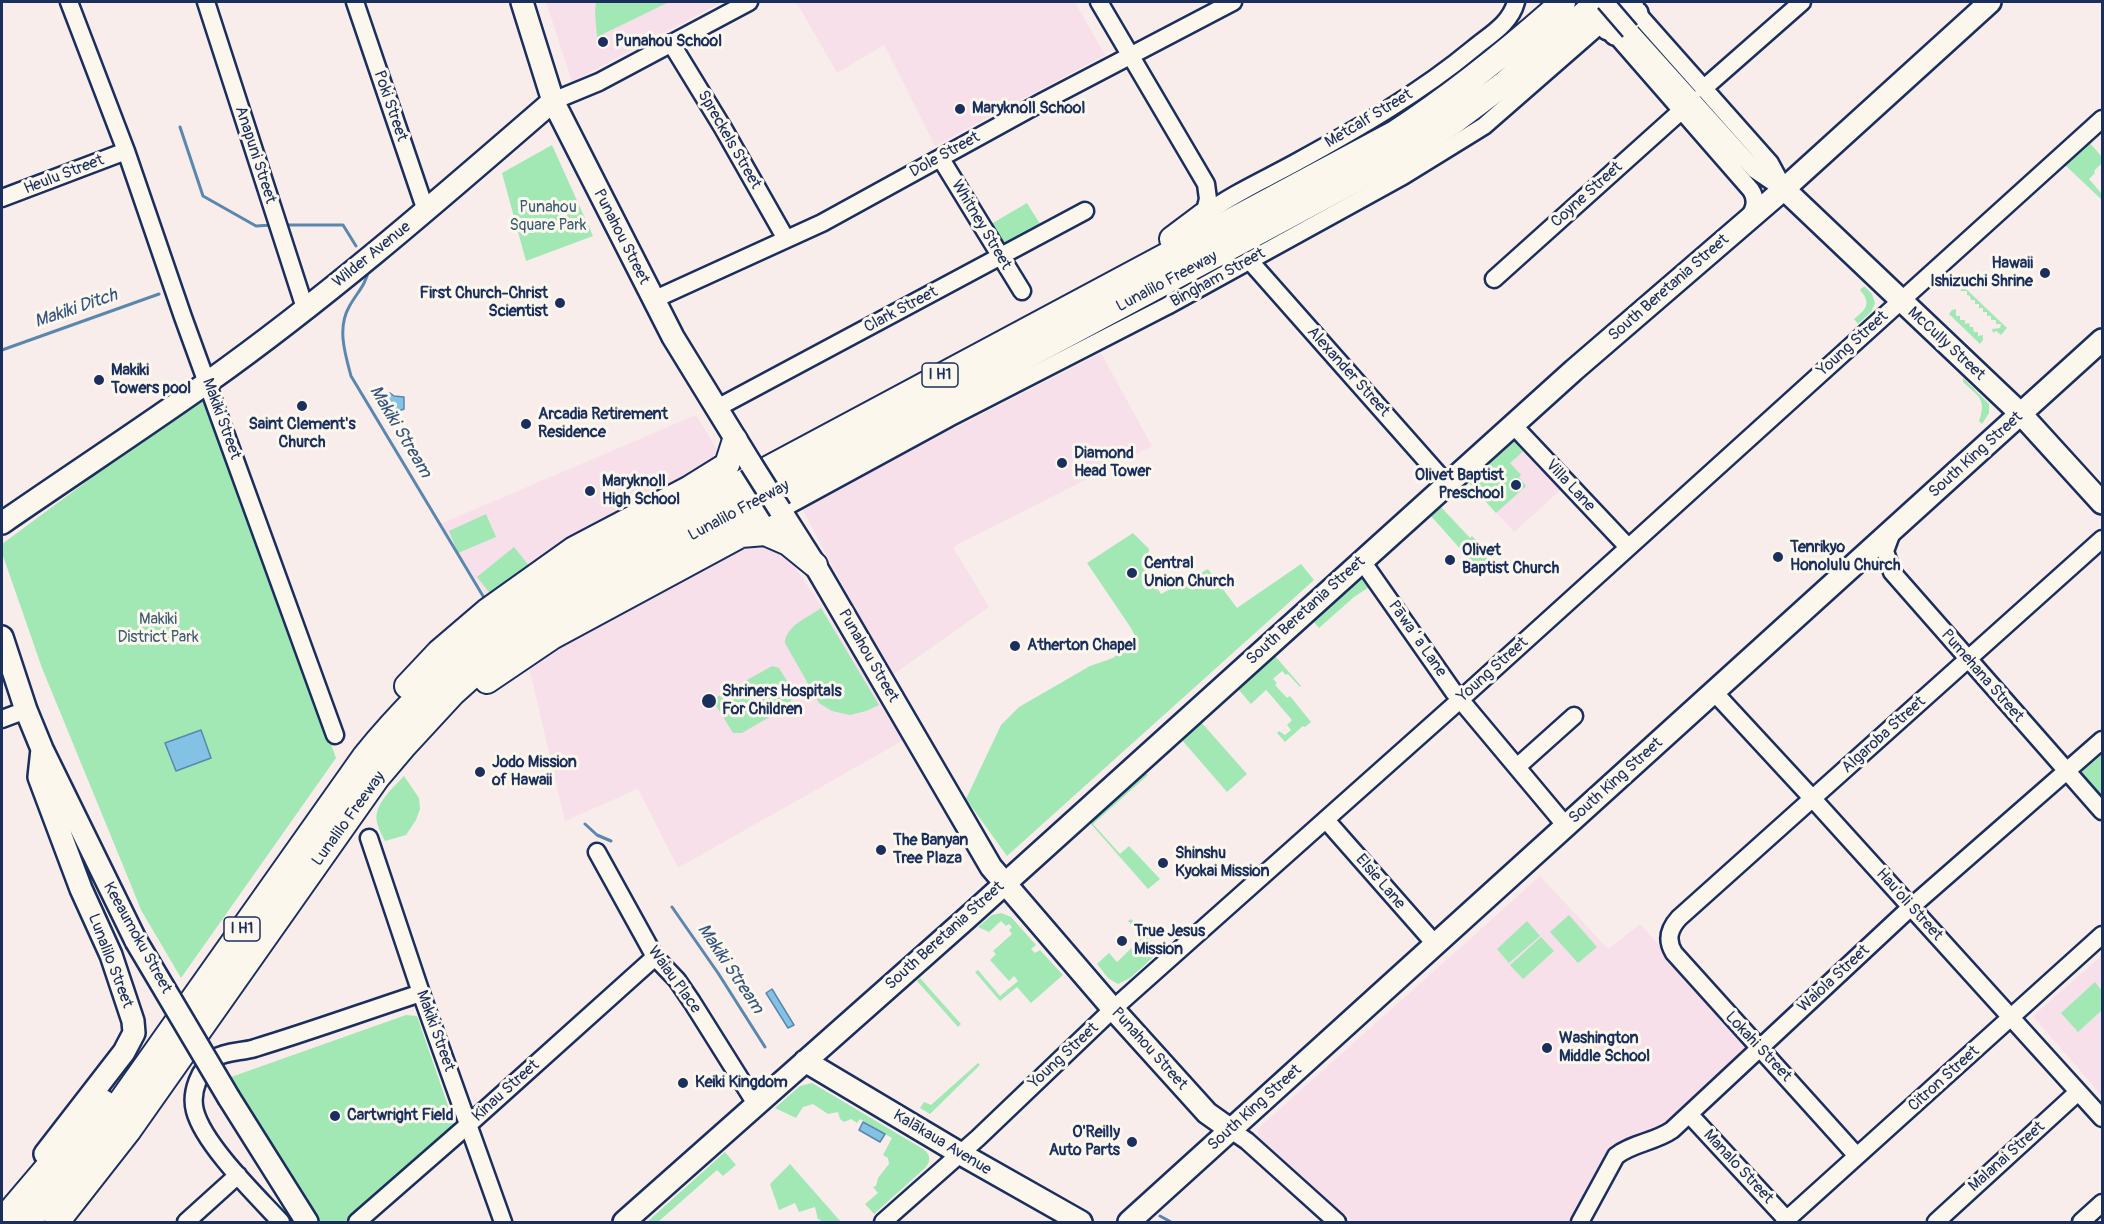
<!DOCTYPE html>
<meta charset="utf-8">
<style>
body{margin:0}
#map{position:relative;width:2104px;height:1224px;overflow:hidden;background:#f9edeb;font-family:Pangolin,sans-serif}
canvas{display:block}
.frame{position:absolute;inset:0;border:3px solid #1b2f5e;pointer-events:none}
</style>
<div id="map">
<canvas width="2104" height="1224"></canvas>
<div class="frame"></div>
</div>
<script>
const ctx = document.querySelector('canvas').getContext('2d');
ctx.lineJoin = 'round';
function paint(path, color) { ctx.fillStyle = color; ctx.fill(path, 'evenodd'); }
function strokePath(path, color, width, dash) { ctx.strokeStyle = color; ctx.lineWidth = width; ctx.lineCap = dash ? 'butt' : 'round'; ctx.setLineDash(dash || []); ctx.stroke(path); }
function write(font, color, halo, rows, align = 'center') {
  ctx.font = font + ' Pangolin,sans-serif'; ctx.lineWidth = 6; ctx.setLineDash([]); ctx.textBaseline = 'middle'; ctx.strokeStyle = halo; ctx.fillStyle = color; for (const [text, x, y, turn = 0] of rows) {
    ctx.save(); ctx.translate(x, y); ctx.rotate((+turn || 0) * Math.PI / 180); ctx.textAlign = isNaN(turn) ? turn : align; if (halo) ctx.strokeText(text, 0, 0); ctx.fillText(text, 0, 0); ctx.restore();
  }
}
paint(new Path2D(`
 M546,2H722L572,82Z
 M799,2H1075L1105,55L935,146L884,45L837,73L797,3Z
 M1101,353L1152,446L953,547L989,607L891,676L801,507Z
 M696,415L722,458L491,603L440,524Z
 M1519,437L1564,487L1514,532L1469,483Z
 M772,534L823,608L904,740L678,868L638,789L565,821L528,663Z
 M1540,876L1608,949L1640,924L1745,1042L1748,1049L1670,1124L1630,1142L1575,1222H1353L1261,1141L1258,1135V1130L1263,1124Z
 M2102,955V1096L2033,1016Z`), '#f7e0ea');
paint(new Path2D(`
 M596,2H669L597,37L595,12Z
 M2089,142L2102,157V163L2094,171L2095,173L2089,179L2102,194V200L2065,165Z
 M552,145L593,236L526,261L502,173Z
 M1027,203L1040,224L1003,243L991,224Z
 M1864,286L1872,294L1875,303L1871,312L1858,324L1854,319C1866,309 1872,304 1860,290Z
 M1964,287L2007,328L2001,335L1996,331L1993,333L1992,329L2000,328L2001,324H1996V320H1991V316H1987V312H1983V308H1979V304H1975V300H1971L1970,296L1967,295V291H1960Z
 M1956,309V316H1960V320H1965V324L1969,323L1970,327H1973L1974,332H1978V336L1983,335V340L1980,344L1949,314L1952,310Z
 M1963,378L1989,404V413L1982,424L1979,421C1987,399 1978,396 1963,382Z
 M201,397L312,690L336,758L181,978L141,910L131,885L42,668L2,553V544Z
 M1519,437L1528,447L1510,463L1521,475L1519,477L1526,486L1496,513L1469,483Z
 M1441,507L1470,538L1472,536L1492,557L1478,569L1431,516Z
 M486,514L496,537L458,553L449,531Z
 M1133,533L1149,549L1147,572L1161,594L1208,569L1237,608L1301,564L1314,580L1007,856L966,799L1001,725L1019,707L1090,666L1113,658L1136,638L1131,628L1087,563Z
 M514,547L530,567L493,597L477,577Z
 M1363,577H1365L1375,592L1373,593L1369,587L1354,597L1319,628L1313,621Z
 M821,608L879,705L866,711L850,715L832,711L819,703L785,643C785,626 809,617 821,608Z
 M1275,656L1301,686L1300,687L1288,674L1286,675L1282,671L1273,679L1277,683L1275,685L1287,698L1290,696L1311,722L1305,727L1303,726L1285,742L1277,733L1279,731L1285,735L1291,730L1287,725L1292,720L1268,692L1266,690L1251,704L1238,689Z
 M772,666L779,668L793,691L790,705L742,733H733L717,707L715,704L717,697Z
 M1201,722L1247,774L1227,792L1181,739Z
 M2102,747V807L2073,774Z
 M1145,772L1148,775L1093,824L1120,854L1129,846L1160,879L1148,889L1091,824V820Z
 M404,776L419,798L420,809L416,820L406,835L385,841C382,835 378,828 377,822C373,805 393,788 404,776Z
 M1001,913L1011,917L1036,945L1031,949L1035,953L1040,950L1063,975L1031,1003L1017,987L1000,1001L975,972L978,970L1000,996L1018,981L1014,976L1009,981L990,960L996,954L993,951L1012,934L1009,930L1012,927L1009,924L1006,926L1001,921L989,932L978,927L992,915Z
 M1569,915L1597,947L1578,963L1550,932Z
 M1131,919L1160,951L1130,978L1118,984L1108,978L1097,964L1109,953L1117,962L1143,937L1128,921Z
 M1527,921L1540,936L1509,963L1497,949Z
 M1541,937L1554,951L1523,979L1510,965Z
 M920,978L961,1024L958,1027L917,981Z
 M2095,982L2102,991V1010L2078,1032L2061,1013Z
 M406,1015L417,1016L455,1126L344,1222L318,1221L231,1077Z
 M978,1063L980,1065L930,1114L920,1108L924,1102L931,1105Z
 M812,1083L923,1149C931,1155 931,1161 925,1168L874,1214L865,1204L878,1193L873,1187L876,1186L878,1178L889,1164L888,1158L883,1155L892,1138L860,1119L857,1123L851,1119L844,1122L840,1119L838,1112L828,1114L813,1104L803,1107L796,1118L775,1108L800,1086Z
 M725,1152L736,1165L723,1176L717,1170L658,1222H647Z
 M790,1164L841,1222H821L820,1219L818,1220L815,1207L799,1212L795,1203L779,1210L770,1184Z`), '#a1e8b5');
const water = new Path2D(`
 M376,393H390L394,396L404,397V409L396,412L386,403L380,401L374,395Z
 M201,730L211,758L176,771L165,743Z
 M772,989L794,1025L788,1028L766,993Z
 M863,1122L885,1134L880,1142L859,1130Z`);
paint(water, '#83c2e4');
strokePath(water, '#5987ae', 1.5);
strokePath(new Path2D(`
 M180,127L203,196L256,226L273,225
 M282,225H343L356,246
 M369,269C365,287 357,292 349,307C337,328 345,354 351,376L486,601
 M2,350L159,294
 M585,824L597,835L611,841
 M672,907L718,973L765,1047
 M1160,1216L1171,1222`), '#5987ae', 3);
const minor = new Path2D(`
 M69,2L126,151L183,317L335,735
 M206,2L305,308
 M355,2L426,211
 M1099,2L1206,184L1208,199L1204,215
 M1634,2L1637,13L1770,163L1784,189
 M1606,31L1615,34L1751,190C1758,201 1754,211 1747,220
 M1630,31L1755,170L1783,189
 M671,43L723,128L786,239
 M1703,89L1802,2
 M553,101L599,82L749,2
 M941,159L1022,291
 M2,198L126,151
 M1204,215C1232,194 1264,180 1295,163C1357,129 1420,93 1474,48C1491,34 1510,24 1516,2
 M1249,260L1447,484
 M1494,279L1681,111
 M653,300L822,223L1042,102L1233,2
 M717,408L1085,211
 M1513,425L1628,547
 M780,510L949,418L1167,306L1403,176L1484,126L1626,2
 M1892,532L1885,551L1892,572L2102,811
 M1362,561L1453,691L1566,826
 M1714,692L1813,799L2102,1118
 M2,719L26,710
 M1517,767L1574,716
 M1326,820L1436,945
 M369,838L421,993L503,1222
 M597,852L655,957L677,980L692,1002L756,1104
 M1689,1114L1787,1220
 M1231,1130L1247,1141L1337,1222
 M1857,1156L1674,953C1666,940 1669,929 1679,918L2102,539
 M186,1222L238,1175
 M281,1222C257,1196 204,1145 195,1111C190,1092 200,1068 215,1058C226,1051 243,1052 255,1048C311,1031 366,1011 421,993
 M357,1222L468,1125L655,957
 M883,1222L978,1138L1113,1009L1461,699L2102,119
 M1580,1222L1616,1156C1632,1143 1655,1142 1672,1130L1911,907L2102,740
 M1784,1222L2102,935
 M1936,1222L2078,1092
 M2081,1222L2102,1203`);
const major = new Path2D(`
 M522,2L553,101L673,337L751,464
 M1615,34L1637,13
 M1784,189L2021,414L2102,503
 M780,510L815,565L991,867L1113,1009L1207,1113L1231,1130
 M2,523C70,476 140,430 208,382C329,296 441,198 553,101
 M2,637L26,710L42,749L136,941
 M42,749L39,777L81,889L111,955L133,1021L134,1033L124,1052L45,1154
 M805,1061L961,1154L1081,1222
 M229,1098L307,1222
 M624,1222L967,918L1574,370L1784,189L1990,2
 M1129,1222L2102,340`);
const highway = new Path2D(`
 M1172,239L1204,215
 M741,535L765,533L788,543L815,565
 M487,681L552,637L741,535L780,510
 M407,686L439,652L487,611L574,549L690,488L727,465L735,440
 M2,1221L103,1102
 M28,1222L80,1159L365,756C436,669 513,609 610,553L1395,133C1455,94 1509,50 1563,2
 M57,1222L129,1130L377,778L405,745L453,693L503,648L532,626L595,588L1402,155L1453,122L1505,83L1598,2`);
strokePath(minor, '#1b2f5e', 21);
strokePath(major, '#1b2f5e', 26);
strokePath(highway, '#1b2f5e', 28);
strokePath(minor, '#fbf7ec', 16);
strokePath(major, '#fbf7ec', 21);
strokePath(highway, '#fbf7ec', 24);
const minorBridge = new Path2D(`
 M1605,2L1630,31`);
const majorBridge = new Path2D(`
 M751,464L780,510
 M136,941L229,1098`);
strokePath(minorBridge, '#1b2f5e', 21, []);
strokePath(majorBridge, '#1b2f5e', 26, []);
strokePath(minorBridge, '#fbf7ec', 16);
strokePath(majorBridge, '#fbf7ec', 21);
for (const [x, y, r, color] of [
 [603,42,6,"#1b2f5e"],
 [960,109,6,"#1b2f5e"],
 [2045,273,6,"#1b2f5e"],
 [560,303,6,"#1b2f5e"],
 [99,380,6,"#1b2f5e"],
 [302,406,6,"#1b2f5e"],
 [526,424,6,"#1b2f5e"],
 [1062,463,6,"#1b2f5e"],
 [1516,485,6,"#1b2f5e"],
 [590,491,6,"#1b2f5e"],
 [1778,557,6,"#1b2f5e"],
 [1450,560,6,"#1b2f5e"],
 [1132,573,6,"#1b2f5e"],
 [1015,646,6,"#1b2f5e"],
 [709,701,8,"#1b2f5e"],
 [480,772,6,"#1b2f5e"],
 [881,850,6,"#1b2f5e"],
 [1163,863,6,"#1b2f5e"],
 [1122,941,6,"#1b2f5e"],
 [1547,1048,6,"#1b2f5e"],
 [683,1083,6,"#1b2f5e"],
 [335,1116,6,"#1b2f5e"],
 [1132,1142,6,"#1b2f5e"]
]) { const dot = new Path2D(); dot.arc(x, y, r, 0, 2 * Math.PI); ctx.fillStyle = color; ctx.fill(dot); strokePath(dot, '#fbf7ec', 2); }
for (const [x, y, w] of [
 [940,375,36],
 [242,929,36]
]) { const box = new Path2D(); box.roundRect(x - w / 2, y - 12, w, 24, 4.5); ctx.fillStyle = '#fbf7ec'; ctx.fill(box); strokePath(box, '#1b2f5e', 1.5); }
write('bold 15px', '#1b2f5e', null, [
 ["I H1",940,375],
 ["I H1",242,929]
]);
write('bold 16px', '#1b2f5e', '#fbf7ec', [
 ["Punahou School",615,42],
 ["Maryknoll School",972,109],
 ["Hawaii",2033,264,"right"],
 ["Ishizuchi Shrine",2033,282,"right"],
 ["First Church-Christ",548,294,"right"],
 ["Scientist",548,312,"right"],
 ["Makiki",111,371],
 ["Towers pool",111,389],
 ["Arcadia Retirement",538,415],
 ["Residence",538,433],
 ["Saint Clement's",302,425,"center"],
 ["Church",302,443,"center"],
 ["Diamond",1074,454],
 ["Head Tower",1074,472],
 ["Olivet Baptist",1504,476,"right"],
 ["Preschool",1504,494,"right"],
 ["Maryknoll",602,482],
 ["High School",602,500],
 ["Tenrikyo",1790,548],
 ["Honolulu Church",1790,566],
 ["Olivet",1462,551],
 ["Baptist Church",1462,569],
 ["Central",1144,564],
 ["Union Church",1144,582],
 ["Atherton Chapel",1027,646],
 ["Shriners Hospitals",722,692],
 ["For Children",722,710],
 ["Jodo Mission",492,763],
 ["of Hawaii",492,781],
 ["The Banyan",893,841],
 ["Tree Plaza",893,859],
 ["Shinshu",1175,854],
 ["Kyokai Mission",1175,872],
 ["True Jesus",1134,932],
 ["Mission",1134,950],
 ["Washington",1559,1039],
 ["Middle School",1559,1057],
 ["Keiki Kingdom",695,1083],
 ["Cartwright Field",347,1116],
 ["O'Reilly",1120,1133,"right"],
 ["Auto Parts",1120,1151,"right"]
], 'left');
write('16px', '#1b2f5e', '#fbf7ec', [
 ["Poki Street",390,106,71],
 ["Metcalf Street",1369,119,-31],
 ["Spreckels Street",729,140,60],
 ["Anapuni Street",255,155,72],
 ["Dole Street",945,155,-29],
 ["Heulu Street",64,175,-21],
 ["Coyne Street",1587,195,-42],
 ["Whitney Street",981,225,59],
 ["Punahou Street",621,237,63],
 ["Wilder Avenue",372,255,-39],
 ["Bingham Street",1218,278,-29],
 ["Lunalilo Freeway",1167,282,-28],
 ["South Beretania Street",1669,288,-41],
 ["Clark Street",901,310,-28],
 ["Young Street",1853,344,-42],
 ["McCully Street",1946,344,43],
 ["Alexander Street",1348,372,48],
 ["Makiki Street",221,419,70],
 ["South King Street",1976,455,-42],
 ["Villa Lane",1570,486,47],
 ["Lunalilo Freeway",739,511,-28],
 ["South Beretania Street",1306,611,-42],
 ["Pāwaʻa Lane",1417,639,55],
 ["Punahou Street",868,656,60],
 ["Young Street",1493,670,-42],
 ["Pumehana Street",1982,676,49],
 ["Algaroba Street",1884,735,-42],
 ["South King Street",1616,781,-42],
 ["Lunalilo Freeway",349,819,-54],
 ["Elsie Lane",1380,882,49],
 ["Hau'oli Street",1909,905,48],
 ["South Beretania Street",945,936,-42],
 ["Keeaumoku Street",137,938,61],
 ["Lunalilo Street",110,961,69],
 ["Waiola Street",1834,979,-43],
 ["Waiau Place",674,980,54],
 ["Makiki Street",435,1031,70],
 ["Lokahi Street",1758,1047,47],
 ["Punahou Street",1149,1049,48],
 ["Young Street",1064,1056,-43],
 ["Citron Street",1944,1079,-42],
 ["Kinau Street",506,1091,-42],
 ["South King Street",1255,1108,-42],
 ["Kalākaua Avenue",942,1143,31],
 ["Malanai Street",2007,1157,-42],
 ["Manalo Street",1738,1167,47]
]);
write('16px', '#3c5d74', '#fbf7ec', [
 ["Punahou",548,208],
 ["Square Park",548,226],
 ["Makiki",158,620],
 ["District Park",158,638]
]);
write('italic 18px', '#355480', '#fbf7ec', [
 ["Makiki Ditch",76,309,-19],
 ["Makiki Stream",400,432,59],
 ["Makiki Stream",730,969,56]
]);
</script>
